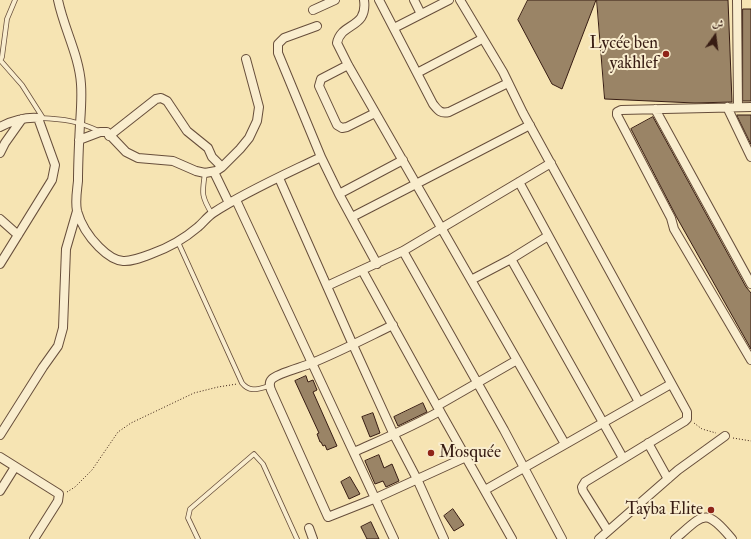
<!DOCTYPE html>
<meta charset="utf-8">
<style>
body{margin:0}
#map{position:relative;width:751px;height:539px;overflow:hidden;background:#f6e4b3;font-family:"IM FELL Double Pica",Amiri,serif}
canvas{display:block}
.north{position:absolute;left:695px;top:16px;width:40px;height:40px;-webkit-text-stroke:3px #f9edce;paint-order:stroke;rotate:14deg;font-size:11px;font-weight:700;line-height:16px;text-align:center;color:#371c13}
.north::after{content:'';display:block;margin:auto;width:14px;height:18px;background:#371c13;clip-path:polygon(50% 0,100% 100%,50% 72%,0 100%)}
</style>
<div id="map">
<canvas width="751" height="539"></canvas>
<div class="north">ش</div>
</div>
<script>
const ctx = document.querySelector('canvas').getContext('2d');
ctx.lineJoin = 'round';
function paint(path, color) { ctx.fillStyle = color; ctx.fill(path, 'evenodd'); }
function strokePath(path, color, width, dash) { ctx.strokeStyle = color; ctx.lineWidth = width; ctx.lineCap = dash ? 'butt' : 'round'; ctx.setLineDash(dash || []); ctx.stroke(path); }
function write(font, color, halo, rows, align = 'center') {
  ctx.font = font + ' "IM FELL Double Pica",serif'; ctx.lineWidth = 4; ctx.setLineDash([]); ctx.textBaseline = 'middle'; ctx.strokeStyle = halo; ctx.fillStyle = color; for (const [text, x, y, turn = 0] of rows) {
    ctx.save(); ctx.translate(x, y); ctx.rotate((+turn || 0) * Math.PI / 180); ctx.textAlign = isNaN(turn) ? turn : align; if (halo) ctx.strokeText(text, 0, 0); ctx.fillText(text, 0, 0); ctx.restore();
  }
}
const building = new Path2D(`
 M528,0H596L562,89L552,84L518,20Z
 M597,0H728L732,102L695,103L605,99Z
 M743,9H751V101H743Z
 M737,115H751V144Z
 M653,117L746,287L751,293V349L676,216L631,129Z
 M306,376L308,382L313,380L317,390L313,392L337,446L327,450L325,445L323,446L321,442H320L317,434L319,433L295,381Z
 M423,403L427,412L398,426L394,417Z
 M373,413L380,433L370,437L362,417Z
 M379,455L384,468L392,464L399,481L386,487L383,481L375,484L365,461Z
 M350,477L360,494L349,499L341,482Z
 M453,509L464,525L454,531L444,516Z
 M371,522L379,539H367L361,527Z`);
paint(building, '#9a8466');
strokePath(building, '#371c13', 1);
const lane = new Path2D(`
 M0,61L2,57L7,19L15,0
 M1,61L22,85L43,118
 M40,118C65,119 77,121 99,131
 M205,173C202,193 201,196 212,214
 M178,242L242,383C250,393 258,389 269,386
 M198,539L188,518L190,509L254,454L263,464L297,539`);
const street = new Path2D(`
 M58,0C64,29 79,55 81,84C82,98 81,110 80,124C79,143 78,162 78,181C77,191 75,201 77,211C81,225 89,237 99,247C118,266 127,263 151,254C168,248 184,239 198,227C203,223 207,217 213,213C245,192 286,174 321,157
 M364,0C368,29 341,22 337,43L348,65L565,444
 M379,0L433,104C438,110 440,114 449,112L508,83
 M414,0L421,14
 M460,0L503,72L523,113L687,412V419L685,421L585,482L582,487L583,491L608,531
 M737,0L738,107
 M313,10L335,0
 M317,26L284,38L278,44V53L321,157L339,194L377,264
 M394,28L449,0
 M348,65L321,79L319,86L337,125L342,128L347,127L375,113
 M417,73L482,39
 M727,107L751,157
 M751,107L621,110L617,112V115L671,218L674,229L751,360
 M655,109L751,284
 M0,127C12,121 25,117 38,118L55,165L52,180L0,264
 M109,136L156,99L161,98L167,101L187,131L208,148L212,157L222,167
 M79,140L100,132H107L126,152L138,158L173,161L196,171L205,173L216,171L222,167L240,149L249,138L257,121L259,107L246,59
 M0,153L5,143L22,119
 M214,172L229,203
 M279,178L353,345L394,435L417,479L444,539
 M519,182L639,402
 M339,194L403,160
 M236,200L394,539
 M352,217L416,184L530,125
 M0,219L18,235
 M403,251L504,430L562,539
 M511,259L623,458
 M362,270L437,406L512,539
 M471,280L511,259L548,236
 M327,286L403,251L551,163
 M393,325C366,338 339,352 312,363C303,367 278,373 272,379C268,383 270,387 271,390L328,517L376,498L466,457
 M437,406L517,360
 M0,435L43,367L58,346L63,328L66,249L77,211
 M648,443L668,479
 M354,452C383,439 412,427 440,411
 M0,457L59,494L58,501L34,539
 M485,490L671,384
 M0,491L15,467
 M309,528L313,539
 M599,539L678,470L725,436
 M675,539C704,514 705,507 732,539`);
strokePath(lane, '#674e3b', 5.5);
strokePath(street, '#674e3b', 10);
strokePath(new Path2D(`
 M694,423L702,429L716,433
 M733,438L751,441
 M67,492L75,487L92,470L118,432L131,423L194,393L218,387L237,384`), '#371c13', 1, [1, 2]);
strokePath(lane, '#f9edce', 4);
strokePath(street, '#f9edce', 8);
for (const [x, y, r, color] of [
 [666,54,4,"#8f2418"],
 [431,453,4,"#8f2418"],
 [711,510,4,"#8f2418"]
]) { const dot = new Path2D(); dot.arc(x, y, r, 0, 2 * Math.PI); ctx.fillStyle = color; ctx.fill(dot); strokePath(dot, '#f9edce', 1.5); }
write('17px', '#371c13', '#f9edce', [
 ["Lycée ben",658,44],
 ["yakhlef",658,64],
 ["Mosquée",439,453,"left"],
 ["Tayba Elite",703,510]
], 'right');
</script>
